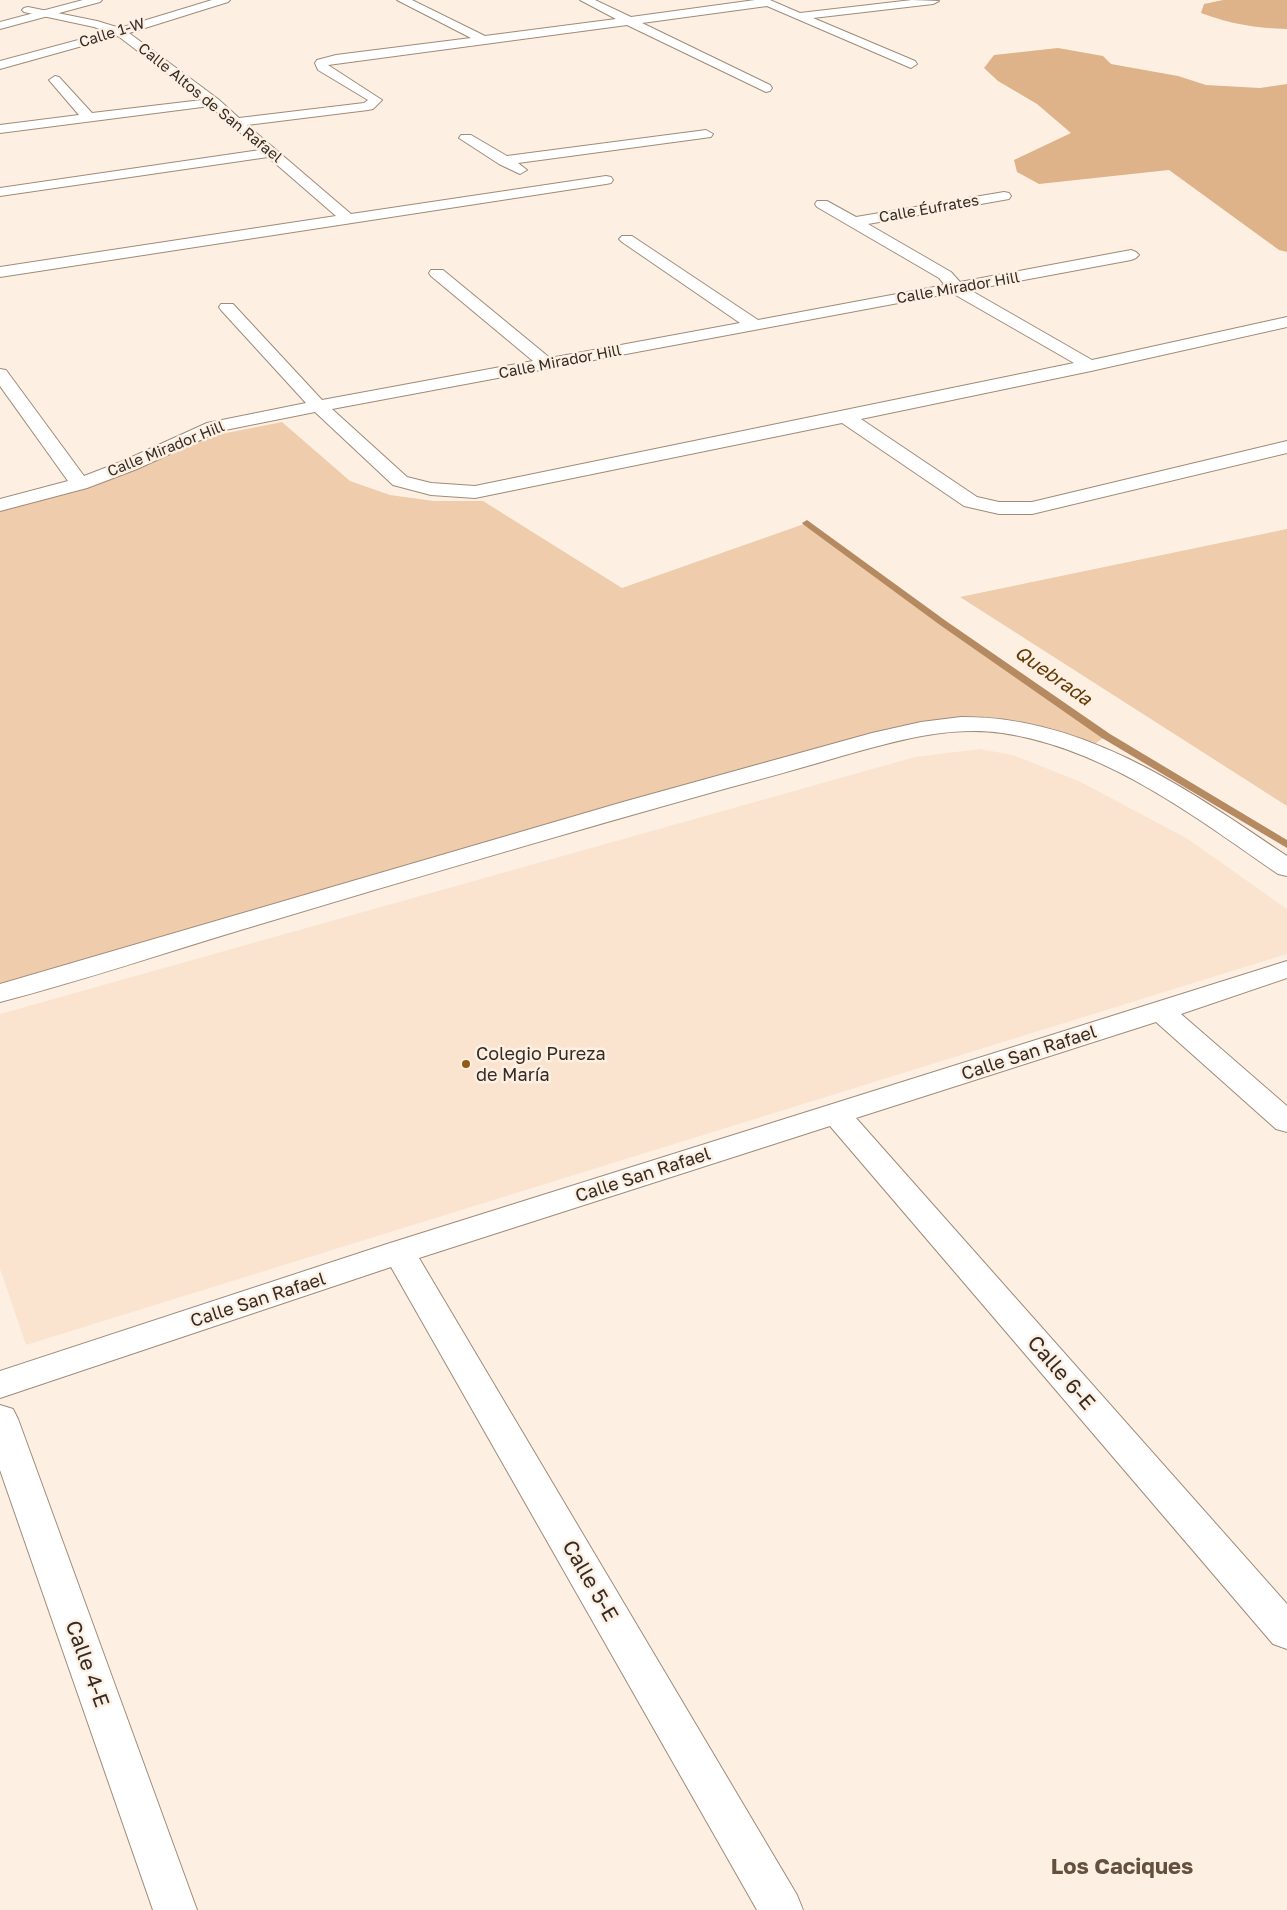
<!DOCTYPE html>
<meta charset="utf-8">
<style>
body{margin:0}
canvas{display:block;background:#fdf0e3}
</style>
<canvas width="1287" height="1910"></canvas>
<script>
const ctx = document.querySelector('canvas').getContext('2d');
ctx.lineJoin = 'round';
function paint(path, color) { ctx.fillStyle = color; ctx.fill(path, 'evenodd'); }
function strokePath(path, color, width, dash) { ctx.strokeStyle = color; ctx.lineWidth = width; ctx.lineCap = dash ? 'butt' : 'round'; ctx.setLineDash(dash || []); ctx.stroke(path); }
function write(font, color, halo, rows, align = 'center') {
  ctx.font = font + ' "Golos Text",sans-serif'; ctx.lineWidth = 5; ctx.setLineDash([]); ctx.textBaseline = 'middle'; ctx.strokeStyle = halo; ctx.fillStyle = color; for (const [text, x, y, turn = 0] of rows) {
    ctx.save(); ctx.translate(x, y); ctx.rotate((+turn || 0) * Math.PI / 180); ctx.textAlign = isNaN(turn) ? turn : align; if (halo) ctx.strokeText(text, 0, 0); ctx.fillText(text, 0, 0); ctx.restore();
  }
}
paint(new Path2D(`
 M980,749L1013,755L1081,782L1188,839L1287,909V954L26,1345L0,1269V1014L915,757Z`), '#fbe4cf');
paint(new Path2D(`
 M282,422L350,481L390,495L434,501H483L622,588L807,523L1106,736L1089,748L1004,726L920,730L0,993V509L191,440Z
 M1287,529V806L960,597Z`), '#eeccac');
paint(new Path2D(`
 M1223,0H1287V29C1256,28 1230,24 1201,13L1204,4Z
 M1058,48L1103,56L1111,64L1178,76L1206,85L1260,88L1287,84V252L1279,250L1169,170L1039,184L1017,172L1014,160L1071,133L1037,104L998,81L984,68L994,55Z`), '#dfb389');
paint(new Path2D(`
 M807,520L946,621L1110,734L1287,840V848L1102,738L940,625L804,525L802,523Z`), '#b58a61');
const minor = new Path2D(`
 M212,0H230L228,2L129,33L218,99L239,118L364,103L368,100L318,70L315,63L317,60L336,55L471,38L397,0H412L485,36L616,19L580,0H595L631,17L755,0H770L800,13L912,0L939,1L933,4L813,18L915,61L917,64L911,68L767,6L642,23L770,85L772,88L770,91L766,92L627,25L328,65L382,100L373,109L368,110L247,125L351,214L606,176L611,177L613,180L611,183L606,184L0,277V267L336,216L268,157L0,196V188L260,150L210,106L0,133V125L79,115L49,80L55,76L59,77L92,113L202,100L118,36L0,69V61L108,32L94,27L24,12L22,10L24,8L28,7L97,21L120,28Z
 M706,130L713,134L711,137L518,163L527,170L520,174L499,164L459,138L461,135H471L507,156Z
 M1004,192L1009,193L1011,196L1009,199L868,224L951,272L960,282L1131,250L1136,252L1139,255L1136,258L1131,260L970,290L1092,360L1287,317V327L1091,371L861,419L977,497L999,502H1032L1287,441V453L1032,514H999L964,506L842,423L475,498L431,495L393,485L315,412L220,431L137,469L87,488L0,511V499L68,481L0,386V369L6,370L84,476L123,461L207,423L306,403L221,310L219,307L221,304H233L322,400L533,361L431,276L429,273L431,270H443L550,358L740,323L622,242L619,239L622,236H632L758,320L945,285L939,278L817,207L815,204L817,201H827L856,217ZM952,293L1074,363L475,486L431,483L407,477L332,409Z
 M961,717C1085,716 1189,790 1287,856V876L1278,874C1194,816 1105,748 1002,733C945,725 889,743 835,758C798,769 761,779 724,789C567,833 410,879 254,926C170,951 85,980 0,1002V984L623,802L872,733L921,722Z
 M1287,961V978L1181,1014L1287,1106V1132L1276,1129L1156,1022L856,1118L1287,1604V1649L1273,1644L830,1126L419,1258L797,1895L803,1910H757L391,1267L0,1398V1371L387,1244Z
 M0,1405L13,1409L18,1419L197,1910H153L0,1470Z`);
const secondary = new Path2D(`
 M83,0H102L100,2L0,29V22Z`);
strokePath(minor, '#a08b78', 2);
strokePath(secondary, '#a08b78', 2);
paint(minor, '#fff');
paint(secondary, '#fff');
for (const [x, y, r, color] of [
 [466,1064,5,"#935a15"]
]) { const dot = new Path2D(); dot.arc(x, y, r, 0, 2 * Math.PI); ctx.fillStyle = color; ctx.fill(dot); strokePath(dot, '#fdf0e3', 2); }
write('15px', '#342c24', '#fdf0e3', [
 ["Calle 1-W",112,33,-17],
 ["Calle Altos de San Rafael",210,103,39],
 ["Calle Éufrates",929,209,-10],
 ["Calle Mirador Hill",958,288,-10],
 ["Calle Mirador Hill",560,362,-11],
 ["Calle Mirador Hill",166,449,-22]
]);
write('18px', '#342c24', '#fdf0e3', [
 ["Calle San Rafael",1029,1053,-18],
 ["Calle San Rafael",643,1175,-18],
 ["Calle San Rafael",258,1300,-18]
]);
write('18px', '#342c24', '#fdf0e3', [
 ["Colegio Pureza",476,1054],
 ["de María",476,1075]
], 'left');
write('italic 19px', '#643a04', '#fdf0e3', [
 ["Quebrada",1053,676,35]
]);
write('21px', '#342c24', '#fdf0e3', [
 ["Calle 6-E",1061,1373,49],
 ["Calle 5-E",590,1581,60],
 ["Calle 4-E",87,1664,70]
]);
write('bold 22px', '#63503e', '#fdf0e3', [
 ["Los Caciques",1122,1867]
]);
</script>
